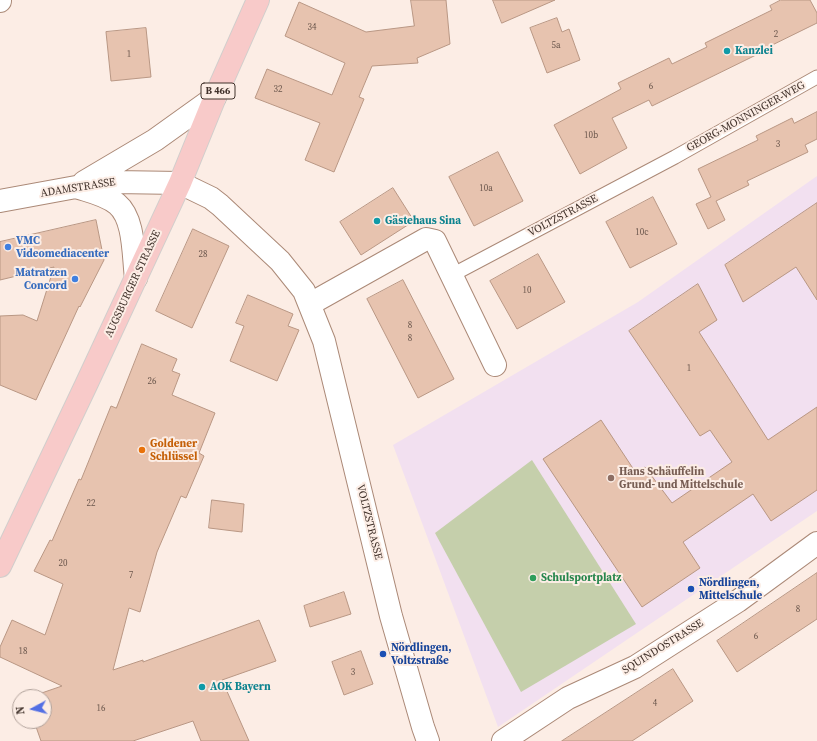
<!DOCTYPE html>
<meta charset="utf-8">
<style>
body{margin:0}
#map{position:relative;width:817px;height:741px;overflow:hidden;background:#fcede5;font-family:"Source Serif 4",serif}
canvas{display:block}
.north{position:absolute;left:12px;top:689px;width:40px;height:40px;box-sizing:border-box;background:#fcede5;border:1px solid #b1a29b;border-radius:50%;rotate:263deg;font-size:11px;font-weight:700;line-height:16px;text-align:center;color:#41322b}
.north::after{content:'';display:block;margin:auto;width:14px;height:18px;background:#536fe4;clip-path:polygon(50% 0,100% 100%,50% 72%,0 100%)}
</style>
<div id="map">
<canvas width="817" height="741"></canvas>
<div class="north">N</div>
</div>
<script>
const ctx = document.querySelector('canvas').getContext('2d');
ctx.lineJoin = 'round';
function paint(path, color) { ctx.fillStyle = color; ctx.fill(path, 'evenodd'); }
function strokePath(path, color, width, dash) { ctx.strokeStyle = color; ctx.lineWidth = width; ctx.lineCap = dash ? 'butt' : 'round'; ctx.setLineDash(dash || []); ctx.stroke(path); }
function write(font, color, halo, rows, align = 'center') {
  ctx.font = font + ' "Source Serif 4",serif'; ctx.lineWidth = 4; ctx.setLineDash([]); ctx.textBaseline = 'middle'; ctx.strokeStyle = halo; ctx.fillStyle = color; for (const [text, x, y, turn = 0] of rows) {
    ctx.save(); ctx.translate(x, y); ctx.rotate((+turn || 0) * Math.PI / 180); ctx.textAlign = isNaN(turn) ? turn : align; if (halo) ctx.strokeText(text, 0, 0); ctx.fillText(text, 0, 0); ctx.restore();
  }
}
paint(new Path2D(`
 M817,176V511L498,727L393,445L638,302Z`), '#f2e0f0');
paint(new Path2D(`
 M532,460L636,624L521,692L435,533Z`), '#c5cfab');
const building = new Path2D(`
 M411,0H446L450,44L417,58L418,63L372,66L359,97L364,99L334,172L305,160L320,123L255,98L267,69L332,95L345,63L285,36L299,2L366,32L414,26Z
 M493,0H555L502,23Z
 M781,0H810L817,13V23L756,53V55L652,106L649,100L612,118L627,148L580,174L554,125L621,89L618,83L669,58L672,64L707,47L705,43L772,10L770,6Z
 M557,18L562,32L569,29L580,60L547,73L530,28Z
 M146,28L151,77L111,81L106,32Z
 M817,112V139L805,145L808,152L747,181L749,185L716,201L725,220L708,229L696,204L711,197L698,169L758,140L756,136L792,118L794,123Z
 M498,152L523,201L474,226L449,177Z
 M393,188L414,221L361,255L340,222Z
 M653,197L677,244L630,268L606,222Z
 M817,203V300L796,267L743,302L725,265Z
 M96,220L104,260L80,307L79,306L36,400L0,385V316L23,315L37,321L54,267L0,280V242Z
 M193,229L229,246L192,328L156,311Z
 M538,254L565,302L517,329L490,281Z
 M403,280L454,379L418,398L367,299Z
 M698,284L717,320L699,332L768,440L817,407V490L771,521L753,494L683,542L700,568L642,607L543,459L601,420L636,473L645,467L672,503L732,462L710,430L700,436L629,331Z
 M248,295L293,314L288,326L299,330L277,381L230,361L244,326L236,323Z
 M142,344L177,359L172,371L180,374L172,395L215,413L199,453L204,456L186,498L181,496L157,552L140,612L129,608L113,670L143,660V662L259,620L276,661L222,680L249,741H201L193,721L133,741H41L34,721H44V697H30L62,686L0,657V647L12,620L45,635L63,584L34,571L50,540L52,541L79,479L81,480L111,406L116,408Z
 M212,500L244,504L242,532L209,528Z
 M817,573V619L737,672L717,641Z
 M344,592L351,614L310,627L304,606Z
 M361,651L373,684L344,695L332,662Z
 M673,669L693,701L632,741H562Z`);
paint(building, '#e7c3af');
strokePath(building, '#b99784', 1);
const lane = new Path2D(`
 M452,275L675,157L817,77`);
const street = new Path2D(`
 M0,1V0
 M180,183L211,198L220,205L280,261L304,291L324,341L391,616L423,727L428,741
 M310,304L426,239L435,241L495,365
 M503,741L568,698L635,667L738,601L817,543`);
const secondary = new Path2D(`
 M84,182L155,140L215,97
 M79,188C92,192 106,195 117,204C135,219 133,256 136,278
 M0,201L76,187L115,182L180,183`);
const primary = new Path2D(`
 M0,566L86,385L180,183L215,97L258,0`);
strokePath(lane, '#ab8977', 15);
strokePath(street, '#ab8977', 24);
strokePath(secondary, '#ab8977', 24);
strokePath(primary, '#d1cecc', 24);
strokePath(lane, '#fff', 13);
strokePath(street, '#fff', 22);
strokePath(secondary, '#fff', 22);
strokePath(primary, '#f8cac9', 22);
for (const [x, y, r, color] of [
 [727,51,4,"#0f9aa8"],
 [377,221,4,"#0f9aa8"],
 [8,247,4,"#3f7fe0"],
 [75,279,4,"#3f7fe0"],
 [142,450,4,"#e8710a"],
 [611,478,4,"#8d6e63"],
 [533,578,4,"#2e9e5b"],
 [691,589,4,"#1a4fb4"],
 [383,654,4,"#1a4fb4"],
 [202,687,4,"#0f9aa8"]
]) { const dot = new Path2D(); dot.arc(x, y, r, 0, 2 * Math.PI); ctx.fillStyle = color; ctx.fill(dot); strokePath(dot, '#fcede5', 1.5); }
write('9px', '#6a564c', null, [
 ["34",312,28],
 ["2",776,35],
 ["5a",556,46],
 ["1",129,55],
 ["6",651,87],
 ["32",278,90],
 ["10b",591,136],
 ["3",778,145],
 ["10a",486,189],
 ["10c",642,233],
 ["28",203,255],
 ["10",527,291],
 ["8",410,326],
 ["8",410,339],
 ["1",689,369],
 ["26",152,382],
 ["22",91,504],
 ["20",63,564],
 ["7",131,576],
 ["8",798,610],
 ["6",756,637],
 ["18",23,652],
 ["3",353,673],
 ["4",655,704],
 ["16",101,709]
]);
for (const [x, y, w] of [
 [218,91,34]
]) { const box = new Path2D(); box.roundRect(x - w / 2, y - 8, w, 16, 3); ctx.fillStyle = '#fcede5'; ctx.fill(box); strokePath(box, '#41322b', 1); }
write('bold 10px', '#41322b', null, [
 ["B 466",218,91]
]);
write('bold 11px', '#0d838f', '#fcede5', [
 ["Kanzlei",735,51],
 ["Gästehaus Sina",385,221],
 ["AOK Bayern",210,687]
], 'left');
write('11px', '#41322b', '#fcede5', [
 ["GEORG-MONNINGER-WEG",746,117,-29],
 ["ADAMSTRASSE",78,188,-9],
 ["VOLTZSTRASSE",563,216,-28],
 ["AUGSBURGER STRASSE",133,284,-65],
 ["VOLTZSTRASSE",369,522,76],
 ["SQUINDOSTRASSE",663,647,-32]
]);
write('bold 11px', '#366cbe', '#fcede5', [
 ["VMC",16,241],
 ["Videomediacenter",16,254],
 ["Matratzen",67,273,"right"],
 ["Concord",67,286,"right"]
], 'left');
write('bold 11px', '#c56008', '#fcede5', [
 ["Goldener",150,444],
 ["Schlüssel",150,457]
], 'left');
write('bold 11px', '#785e54', '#fcede5', [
 ["Hans Schäuffelin",619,472],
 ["Grund- und Mittelschule",619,485]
], 'left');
write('bold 11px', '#27864d', '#fcede5', [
 ["Schulsportplatz",541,578]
], 'left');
write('bold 11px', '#164399', '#fcede5', [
 ["Nördlingen,",699,583],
 ["Mittelschule",699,596],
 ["Nördlingen,",391,648],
 ["Voltzstraße",391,661]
], 'left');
</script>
